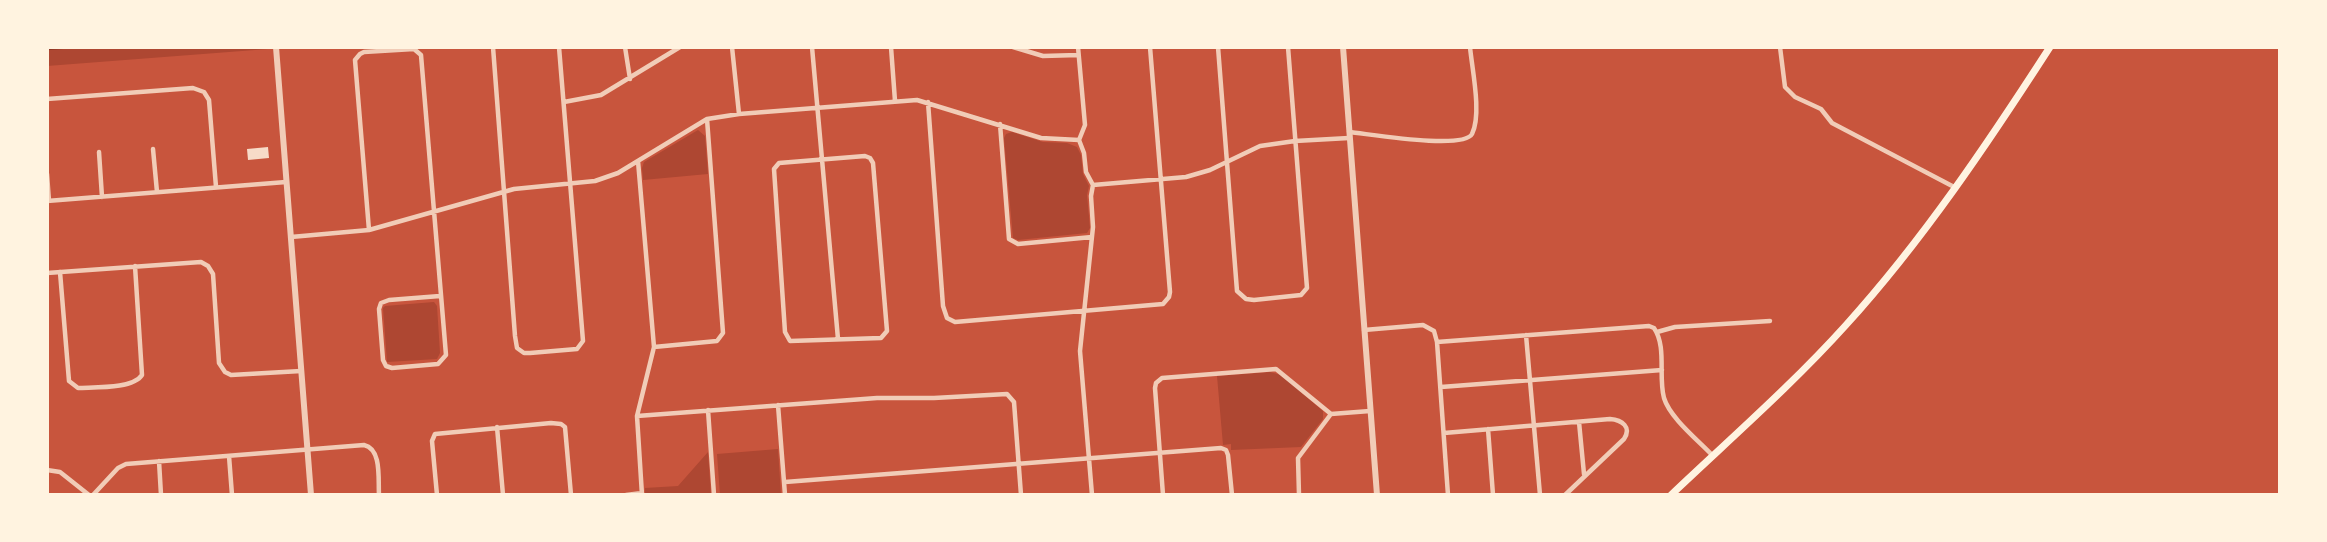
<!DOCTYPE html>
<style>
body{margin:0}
#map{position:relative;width:2327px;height:542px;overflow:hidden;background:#c8553d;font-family:"Roboto Serif",serif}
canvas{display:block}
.frame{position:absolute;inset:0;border:49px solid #fff3e0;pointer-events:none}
</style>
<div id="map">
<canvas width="2327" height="542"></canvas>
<div class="frame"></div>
</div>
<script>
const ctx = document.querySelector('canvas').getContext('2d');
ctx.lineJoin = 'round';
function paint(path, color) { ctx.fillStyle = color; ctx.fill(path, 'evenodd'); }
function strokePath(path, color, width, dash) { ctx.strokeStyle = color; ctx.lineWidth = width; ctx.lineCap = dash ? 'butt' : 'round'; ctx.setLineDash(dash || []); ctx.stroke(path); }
paint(new Path2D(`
 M47,47H267L268,49L47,66Z
 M698,130L705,136L708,174L643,180L642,168L644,162Z
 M1012,132L1043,142L1067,143L1077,147L1081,155L1083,174L1089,186L1087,195L1090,228L1087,233L1018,240L1013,238L1004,138L1006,134Z
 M434,302L437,306L440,353L437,359L387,362L383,308L385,306Z
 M1270,372L1281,375L1323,411V419L1301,447L1231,450V444L1223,445L1217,376Z
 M778,449L781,495H720L717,454Z
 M708,452L711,495H645V488L678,486Z`), '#ae4732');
strokePath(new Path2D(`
 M47,49L73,47`), '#8f3625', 2.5);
paint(new Path2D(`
 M268,147L269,158L248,160L247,149Z`), '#f7dbc8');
strokePath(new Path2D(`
 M493,47L515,336L517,348L524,353H530L577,349L583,341L559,47
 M625,47L630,79
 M732,47L739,114
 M812,47L838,339
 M891,47L895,101
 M1013,47L1043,56L1078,55
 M1078,47L1085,125L1079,140L1084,153L1086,172L1093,185L1091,196L1093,227L1080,351L1092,495
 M1218,47L1237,291L1246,299L1254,300L1301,295L1307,288L1288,47
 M1780,47L1785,87L1795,97L1821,109L1832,123L1956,188
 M47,99L193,88L204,92L209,100L216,187
 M564,102L601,95L680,47
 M928,102L943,306L947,318L955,322L1163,304L1169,297L1170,292L1150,47
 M1000,124L1009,239L1018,244L1092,237
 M1349,132C1370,134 1463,150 1472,134C1482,114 1472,69 1470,47
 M153,149L157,192
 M99,152L102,197
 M865,156L870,158L873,163L887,331L881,338L790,341L785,332L774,169L779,163Z
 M638,161L654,347L637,416L642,495
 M47,174L49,201
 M1093,185L1186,177L1210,170L1260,146L1295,141L1349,138
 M47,201L286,182
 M369,230L355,60L360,54L364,52L414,49L421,55L446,355L438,364L392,368L386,366L383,360L379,309L381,303L389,300L440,296
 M291,237L369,230L514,189L595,181L618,173L707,119L739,114L917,100L1041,138L1079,140
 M60,272L69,381L78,388C95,387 133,389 142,375L135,266
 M47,273L201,262L208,266L213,274L219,363L225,372L231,375L301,371
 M1364,330L1423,325L1434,331L1437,342L1448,495
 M1657,332L1675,327L1770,321
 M1526,335L1540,495
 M1437,342L1649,326L1654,328C1667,347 1658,376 1664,398C1670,418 1699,441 1713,456
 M654,347L717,341L723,333L707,119
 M1441,387L1662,370
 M778,405L785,495
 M708,410L714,495
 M637,416L877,398H934L1007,394L1014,402L1021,495
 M1579,422L1584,474
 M497,427L503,495
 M1488,429L1493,495
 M1444,433L1610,419C1622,420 1632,427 1624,439L1565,495
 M229,456L232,495
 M159,461L161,495
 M47,470L60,472L89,495
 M785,482L1221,448L1226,450L1228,455L1232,495
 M93,495L118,468L126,464L364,445C382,449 378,479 379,495
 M437,495L432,441L435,434L551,423L561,424L565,427L571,495
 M626,495L642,493
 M1163,495L1155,388L1156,383L1162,378L1276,369L1331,414
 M1299,495L1298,458L1331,414L1370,411`), '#f1ccb7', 4.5);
strokePath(new Path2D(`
 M276,47L311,495
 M1343,47L1377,495`), '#f1ccb7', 6);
strokePath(new Path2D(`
 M1671,495C1730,439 1792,385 1846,325C1923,240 1988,143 2050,47`), '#fff3e0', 7);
</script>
